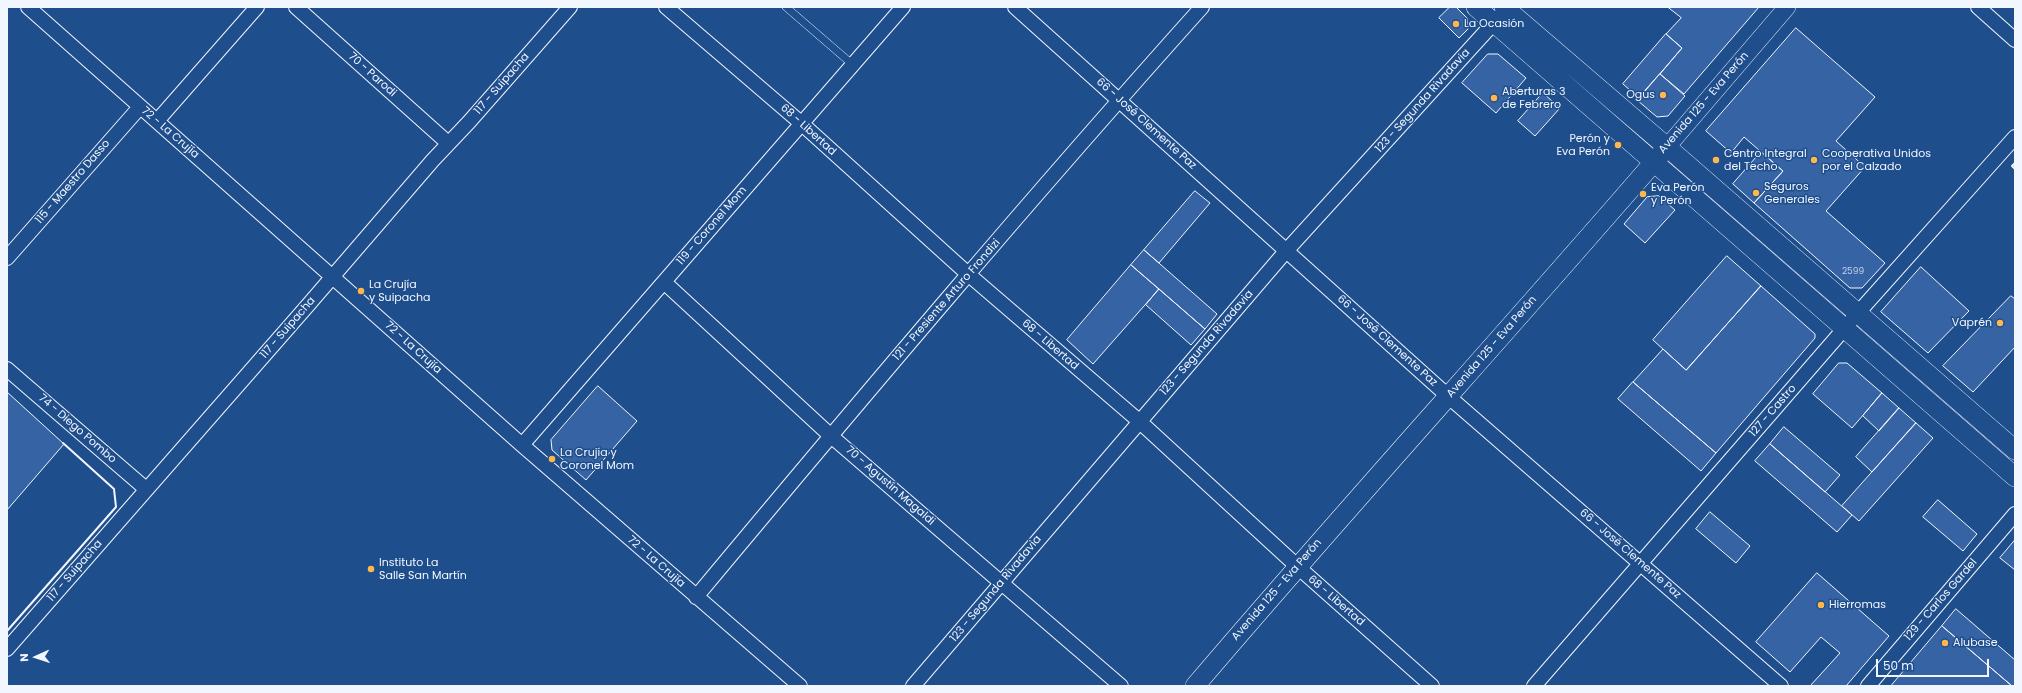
<!DOCTYPE html>
<meta charset="utf-8">
<style>
body{margin:0}
#map{position:relative;width:2022px;height:693px;overflow:hidden;background:#1f4e8c;font-family:Poppins,sans-serif}
canvas{display:block}
.frame{position:absolute;inset:0;border:8px solid #f2f6ff;pointer-events:none}
.north{position:absolute;left:16px;top:637px;width:40px;height:40px;-webkit-text-stroke:3px #1f4e8c;paint-order:stroke;rotate:267deg;font-size:11px;font-weight:700;line-height:16px;text-align:center;color:#f2f6ff}
.north::after{content:'';display:block;margin:auto;width:14px;height:18px;background:#f2f6ff;clip-path:polygon(50% 0,100% 100%,50% 72%,0 100%)}
.scale{position:absolute;left:1876px;top:659px;width:113px;height:18px;box-sizing:border-box;border:2px solid #f2f6ff;border-top:0;padding-left:5px;font-size:12px;line-height:14px;white-space:nowrap;color:#f2f6ff;-webkit-text-stroke:3px #1f4e8c;paint-order:stroke}
</style>
<div id="map">
<canvas width="2022" height="693"></canvas>
<div class="frame"></div>
<div class="north">N</div>
<div class="scale">50 m</div>
</div>
<script>
const ctx = document.querySelector('canvas').getContext('2d');
ctx.lineJoin = 'round';
function paint(path, color) { ctx.fillStyle = color; ctx.fill(path, 'evenodd'); }
function strokePath(path, color, width, dash) { ctx.strokeStyle = color; ctx.lineWidth = width; ctx.lineCap = dash ? 'butt' : 'round'; ctx.setLineDash(dash || []); ctx.stroke(path); }
function write(font, color, halo, rows, align = 'center') {
  ctx.font = font + ' Poppins,sans-serif'; ctx.lineWidth = 3; ctx.setLineDash([]); ctx.textBaseline = 'middle'; ctx.strokeStyle = halo; ctx.fillStyle = color; for (const [text, x, y, turn = 0] of rows) {
    ctx.save(); ctx.translate(x, y); ctx.rotate((+turn || 0) * Math.PI / 180); ctx.textAlign = isNaN(turn) ? turn : align; if (halo) ctx.strokeText(text, 0, 0); ctx.fillText(text, 0, 0); ctx.restore();
  }
}
const building = new Path2D(`
 M1450,7H1456L1467,18L1468,29L1459,38L1439,18Z
 M1668,7H1759L1684,94L1660,74L1682,48L1666,34L1681,18Z
 M1796,28L1875,97L1836,141L1865,167L1826,211L1885,263L1862,288H1850L1754,203L1783,171L1744,137L1731,153L1706,131Z
 M1666,34L1682,48L1639,98L1623,84Z
 M1488,54H1498L1526,78L1496,113L1462,83Z
 M1660,74L1685,96L1668,116L1657,117L1637,100Z
 M1543,93L1560,108L1535,136L1518,121Z
 M1761,152L1783,171L1754,203L1733,184Z
 M1195,191L1210,203L1159,263L1144,250Z
 M1659,196L1675,210L1645,243L1624,224L1647,197Z
 M1144,250L1217,314L1205,329L1131,265Z
 M1727,256L1761,286L1686,370L1653,340Z
 M1131,265L1159,289L1093,364L1067,340Z
 M1921,267L1969,311L1928,353L1881,312Z
 M1761,286L1815,334V338L1716,453L1633,382L1663,349L1686,370Z
 M1159,289L1205,329L1191,345L1146,305Z
 M2011,296L2015,299V347L1973,392L1943,366Z
 M1839,363H1847L1882,393L1852,428L1813,394Z
 M1633,382L1716,453L1701,471L1618,399Z
 M598,386L637,421L586,480L552,450L551,440Z
 M7,392L64,444L7,510Z
 M1882,393L1899,408L1879,431L1863,416Z
 M1899,408L1916,423L1872,472L1856,457Z
 M1916,423L1933,438L1859,521L1842,506Z
 M1784,427L1840,475L1825,492L1770,444Z
 M1770,444L1852,515L1837,532L1755,461Z
 M1938,500L1977,534L1963,551L1923,517Z
 M1710,512L1750,546L1736,563L1696,529Z
 M2015,540V570L2000,558Z
 M1817,573L1889,636L1846,686H1810L1840,653L1821,637L1790,672L1756,642Z
 M1956,609L2015,660V686H2012L1942,626Z
 M1942,626L2012,686H1891Z`);
paint(building, '#3563a3');
strokePath(building, '#f2f6ff', 1);
const service = new Path2D(`
 M786,7L852,64`);
const minor = new Path2D(`
 M28,7L522,445L800,686
 M296,7L448,143
 M666,7L801,123L968,274L1139,421L1298,567L1432,686
 M1015,7L1449,397L1781,686
 M1978,7L2015,40
 M157,121L257,7
 M7,258L140,107
 M664,282L831,436L1121,686
 M7,369L146,489
 M522,445L903,7
 M696,597C862,398 1029,200 1202,7
 M7,649L309,304L433,160L469,122L570,7
 M913,686L1287,250L1500,16
 M1534,686L1857,314L2015,137
 M1868,686L2015,514`);
const tertiary = new Path2D(`
 M1667,147L1787,7`);
const secondary = new Path2D(`
 M1476,7L2015,477
 M1504,7L1667,147L2015,450
 M1195,686C1350,504 1511,328 1667,147`);
strokePath(service, '#f2f6ff', 8);
strokePath(minor, '#f2f6ff', 16);
strokePath(tertiary, '#f2f6ff', 18);
strokePath(secondary, '#f2f6ff', 20);
strokePath(service, '#1f4e8c', 7);
strokePath(minor, '#1f4e8c', 14);
strokePath(tertiary, '#1f4e8c', 17);
strokePath(secondary, '#1f4e8c', 19);
strokePath(new Path2D(`
 M2015,163L2012,166L2015,169
 M7,631L116,507L114,489L63,443`), '#f2f6ff', 2);
for (const [x, y, r, color] of [
 [1456,24,4,"#ffb74d"],
 [1663,95,4,"#ffb74d"],
 [1494,98,4,"#ffb74d"],
 [1618,145,4,"#ffb74d"],
 [1716,160,4,"#ffb74d"],
 [1814,160,4,"#ffb74d"],
 [1756,193,4,"#ffb74d"],
 [1643,194,4,"#ffb74d"],
 [361,291,4,"#ffb74d"],
 [2000,323,4,"#ffb74d"],
 [552,459,4,"#ffb74d"],
 [371,569,4,"#ffb74d"],
 [1821,605,4,"#ffb74d"],
 [1945,643,4,"#ffb74d"]
]) { const dot = new Path2D(); dot.arc(x, y, r, 0, 2 * Math.PI); ctx.fillStyle = color; ctx.fill(dot); strokePath(dot, '#1f4e8c', 1.5); }
write('9px', '#c3d1e8', null, [
 ["2599",1853,272]
]);
write('11px', '#f2f6ff', '#1f4e8c', [
 ["La Ocasión",1464,24],
 ["Aberturas 3",1502,92],
 ["de Febrero",1502,105],
 ["Ogus",1655,95,"right"],
 ["Perón y",1610,139,"right"],
 ["Eva Perón",1610,152,"right"],
 ["Centro Integral",1724,154],
 ["del Techo",1724,167],
 ["Cooperativa Unidos",1822,154],
 ["por el Calzado",1822,167],
 ["Seguros",1764,187],
 ["Generales",1764,200],
 ["Eva Perón",1651,188],
 ["y Perón",1651,201],
 ["La Crujía",369,285],
 ["y Suipacha",369,298],
 ["Vaprén",1992,323,"right"],
 ["La Crujía y",560,453],
 ["Coronel Mom",560,466],
 ["Instituto La",379,563],
 ["Salle San Martín",379,576],
 ["Hierromas",1829,605],
 ["Alubase",1953,643]
], 'left');
write('11px', '#f2f6ff', '#1f4e8c', [
 ["70 - Parodi",372,75,42],
 ["117 - Suipacha",502,84,-49],
 ["123 - Segunda Rivadavia",1423,101,-48],
 ["Avenida 125 - Eva Perón",1704,103,-49],
 ["66 - José Clemente Paz",1146,124,42],
 ["68 - Libertad",808,130,42],
 ["72 - La Crujía",170,133,41],
 ["115 - Maestro Dasso",73,182,-49],
 ["119 - Coronel Mom",712,226,-49],
 ["121 - Presiente Arturo Frondizi",947,300,-49],
 ["117 - Suipacha",288,328,-49],
 ["66 - José Clemente Paz",1387,341,42],
 ["123 - Segunda Rivadavia",1207,343,-49],
 ["68 - Libertad",1050,345,41],
 ["Avenida 125 - Eva Perón",1492,347,-49],
 ["72 - La Crujía",413,348,42],
 ["127 - Castro",1773,411,-49],
 ["74 - Diego Pombo",77,429,41],
 ["70 - Agustín Magaldi",890,486,41],
 ["66 - José Clemente Paz",1630,554,41],
 ["72 - La Crujía",656,562,41],
 ["117 - Suipacha",75,571,-49],
 ["123 - Segunda Rivadavia",996,589,-50],
 ["Avenida 125 - Eva Perón",1277,590,-49],
 ["129 - Carlos Gardel",1941,600,-49],
 ["68 - Libertad",1336,601,41]
]);
</script>
